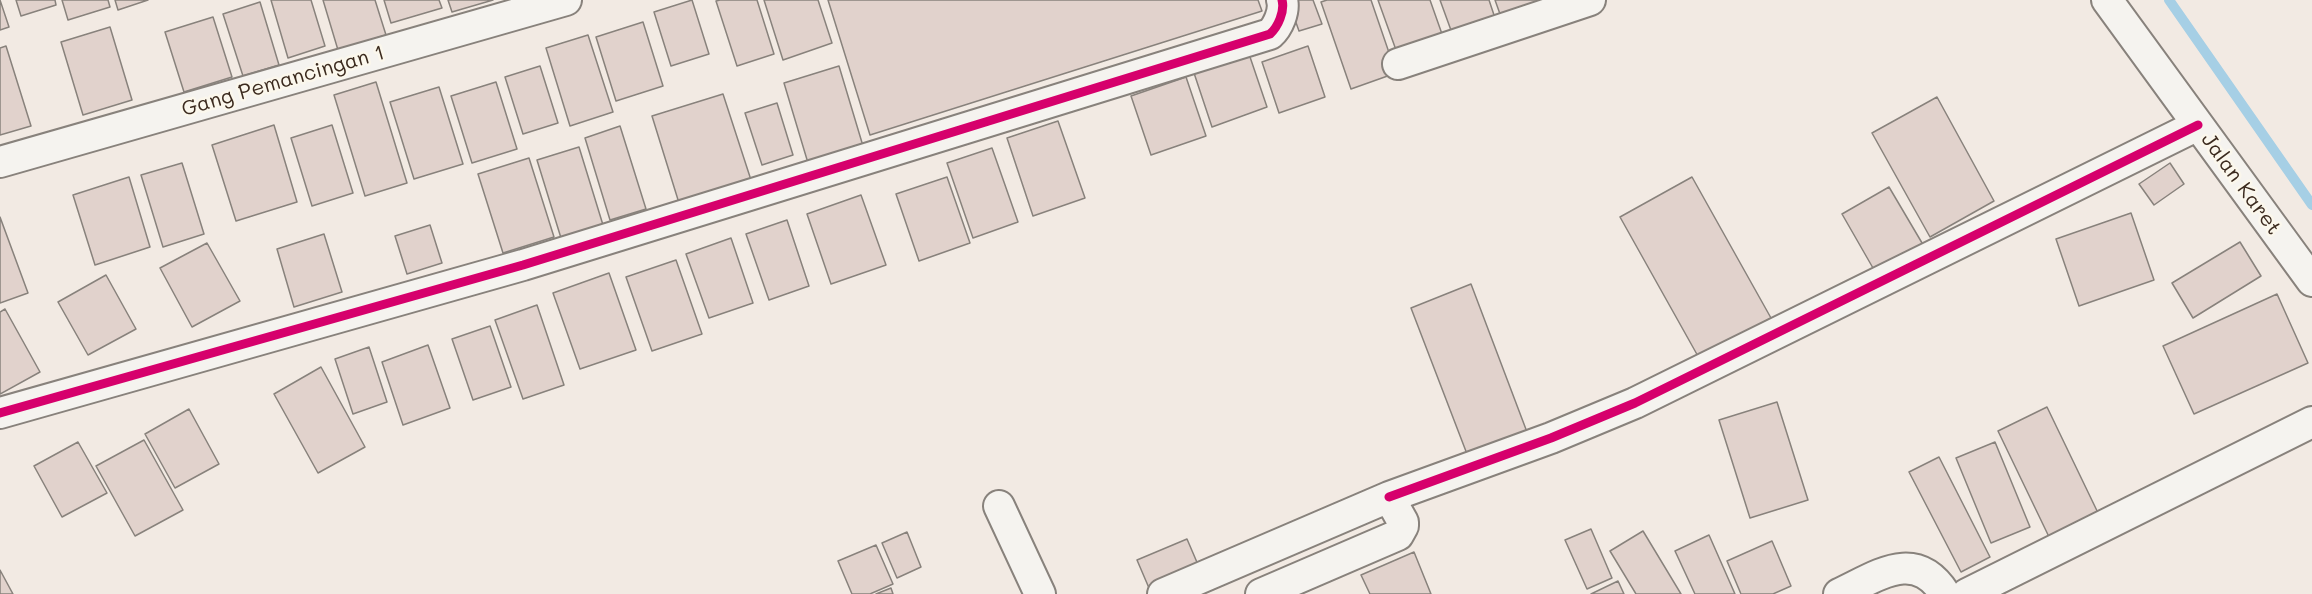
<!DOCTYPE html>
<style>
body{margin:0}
canvas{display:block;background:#f2eae3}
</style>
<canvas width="2312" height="594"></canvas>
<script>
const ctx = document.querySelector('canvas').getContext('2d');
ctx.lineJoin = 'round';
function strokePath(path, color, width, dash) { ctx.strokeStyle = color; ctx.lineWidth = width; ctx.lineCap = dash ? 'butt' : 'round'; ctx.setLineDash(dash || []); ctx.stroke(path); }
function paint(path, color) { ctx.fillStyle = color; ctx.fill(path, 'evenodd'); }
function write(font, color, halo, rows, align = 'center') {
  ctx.font = font + ' Mali,sans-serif'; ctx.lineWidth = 5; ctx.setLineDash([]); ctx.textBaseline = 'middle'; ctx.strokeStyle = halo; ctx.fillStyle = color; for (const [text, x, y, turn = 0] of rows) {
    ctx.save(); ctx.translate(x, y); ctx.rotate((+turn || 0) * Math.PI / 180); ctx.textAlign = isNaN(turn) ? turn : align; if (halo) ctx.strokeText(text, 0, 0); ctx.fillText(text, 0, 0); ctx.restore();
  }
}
strokePath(new Path2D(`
 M2169,0L2312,205`), '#a6cfe5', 10);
const building = new Path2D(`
 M0,0L9,27L0,30Z
 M16,0H55L56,5L21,16Z
 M62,0H108L110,7L68,20Z
 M115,0H148L118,10Z
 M271,0H311L325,46L288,58Z
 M323,0H375L386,35L338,50Z
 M384,0H439L442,8L391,23Z
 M448,0H493L452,12Z
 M692,0L709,54L671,66L654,12Z
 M720,0H757L774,54L737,66L716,1Z
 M764,0H818L832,43L783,60Z
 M828,0H1258L1262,11L870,135Z
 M1288,0H1313L1322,24L1299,31Z
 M1327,0H1371L1396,73L1351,89L1321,2Z
 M1378,0H1430L1442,34L1396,50Z
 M1440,0H1489L1495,18L1452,33Z
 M1495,0H1541L1500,14Z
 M260,2L279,65L243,76L223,14Z
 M213,17L232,77L184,92L165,32Z
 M643,22L663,86L616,101L596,37Z
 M110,27L132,100L83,115L61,42Z
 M588,35L613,112L570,126L546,48Z
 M6,46L31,126L0,135V48Z
 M1308,46L1325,97L1279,113L1262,62Z
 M1249,54L1267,107L1212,127L1194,73Z
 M540,66L558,123L523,134L505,77Z
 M839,66L863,146L808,163L784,83Z
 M1186,77L1206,136L1151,155L1131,96Z
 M376,82L407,183L365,196L334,95Z
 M496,82L517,149L472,163L451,96Z
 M439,87L463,164L414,179L390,102Z
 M723,94L751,180L679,203L652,116Z
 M1937,97L1994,201L1930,237L1872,133Z
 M777,103L793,155L762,165L745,113Z
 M1058,121L1085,198L1033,216L1007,138Z
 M274,125L297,202L236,221L212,145Z
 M332,125L353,193L312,206L291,138Z
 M620,126L646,209L610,220L585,138Z
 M579,147L603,225L561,238L537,160Z
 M992,148L1018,222L973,238L947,163Z
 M529,158L554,237L503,253L478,174Z
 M182,163L204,234L163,247L141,175Z
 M2170,163L2184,184L2154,205L2139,184Z
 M129,177L150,247L95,265L73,195Z
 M947,177L970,243L919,261L896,194Z
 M1692,177L1771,318L1699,358L1620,217Z
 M1889,187L1925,248L1877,275L1842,214Z
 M861,195L886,265L831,284L807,214Z
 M2131,213L2154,280L2079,306L2056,239Z
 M0,217L28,293L0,303Z
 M787,220L809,286L769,300L746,234Z
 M430,225L442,263L407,274L395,236Z
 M324,234L342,292L294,307L277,249Z
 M731,238L753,303L709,318L686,254Z
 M2240,242L2261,276L2193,318L2172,283Z
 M207,243L240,301L192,327L160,268Z
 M676,260L702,334L652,351L626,277Z
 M609,273L636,350L580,369L553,293Z
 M106,275L136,329L88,355L58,302Z
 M1471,284L1527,432L1467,454L1411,308Z
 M2277,294L2308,363L2194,414L2163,346Z
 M537,305L564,385L523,399L495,320Z
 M5,309L40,372L0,394V312Z
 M490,326L511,387L473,400L452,339Z
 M428,345L450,408L403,425L382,362Z
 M369,347L387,402L353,414L335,359Z
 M321,367L365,447L318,473L274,394Z
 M1777,402L1808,500L1750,518L1719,420Z
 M2047,407L2100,517L2051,541L1998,431Z
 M189,409L219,464L175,488L145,434Z
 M144,440L183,510L135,536L96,466Z
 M78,442L107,493L62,517L34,466Z
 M1995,442L2030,527L1991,543L1956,458Z
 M1939,457L1990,557L1961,572L1909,472Z
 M1591,529L1612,578L1587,589L1565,540Z
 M1643,531L1681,594H1636L1610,551Z
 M907,532L921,567L897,578L882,543Z
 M1709,535L1735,594H1695L1675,551Z
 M1187,539L1199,567L1149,588L1137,560Z
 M1772,541L1791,586L1773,594H1741L1727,561Z
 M876,545L893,584L870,594H852L838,561Z
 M1414,552L1431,594H1370L1361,575Z
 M0,570L13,594H0Z
 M1618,581L1624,594H1591Z
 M891,588L893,594H876Z`);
paint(building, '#e1d2cc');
strokePath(building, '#88827c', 1.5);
const minor = new Path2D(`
 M2107,0L2312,281
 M1398,64L1590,0
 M0,162L566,0
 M0,413L523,265L1270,34C1278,27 1285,11 1282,0
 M1389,497L1551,438L1635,403L2198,125
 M999,506L1040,594
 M1163,594L1389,497L1403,522V526L1398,535L1261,594
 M1839,594C1878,576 1915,547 1945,594
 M1967,594L2312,422`);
strokePath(minor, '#88827c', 34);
strokePath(minor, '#f5f3ef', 30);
strokePath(new Path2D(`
 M0,413L523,265L1270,34C1278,27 1285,11 1282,0
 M1389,497L1551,438L1635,403L2198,125`), '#d6006c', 9);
write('21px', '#3b2a1e', '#fbf7ec', [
 ["Gang Pemancingan 1",283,81,-16],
 ["Jalan Karet",2241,184,54]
]);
</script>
